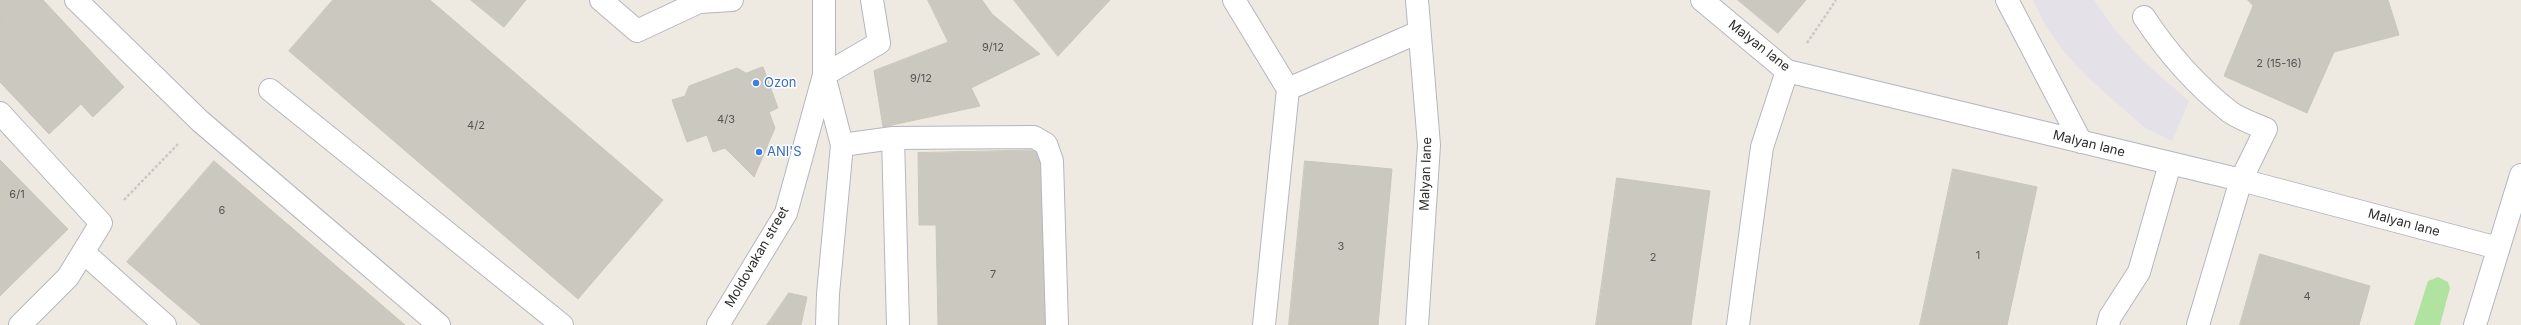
<!DOCTYPE html>
<style>
body{margin:0}
canvas{display:block;background:#efeae1}
</style>
<canvas width="2521" height="325"></canvas>
<script>
const ctx = document.querySelector('canvas').getContext('2d');
ctx.lineJoin = 'round';
function paint(path, color) { ctx.fillStyle = color; ctx.fill(path, 'evenodd'); }
function strokePath(path, color, width, dash) { ctx.strokeStyle = color; ctx.lineWidth = width; ctx.lineCap = dash ? 'butt' : 'round'; ctx.setLineDash(dash || []); ctx.stroke(path); }
function write(font, color, halo, rows, align = 'center') {
  ctx.font = font + ' Inter,sans-serif'; ctx.lineWidth = 3; ctx.setLineDash([]); ctx.textBaseline = 'middle'; ctx.strokeStyle = halo; ctx.fillStyle = color; for (const [text, x, y, turn = 0] of rows) {
    ctx.save(); ctx.translate(x, y); ctx.rotate((+turn || 0) * Math.PI / 180); ctx.textAlign = isNaN(turn) ? turn : align; if (halo) ctx.strokeText(text, 0, 0); ctx.fillText(text, 0, 0); ctx.restore();
  }
}
paint(new Path2D(`
 M2033,0H2094L2113,27L2142,60L2189,101L2172,141L2145,128L2086,76L2065,53L2045,25Z`), '#e4e1e8');
paint(new Path2D(`
 M2438,277L2448,282L2450,288L2440,325H2414L2428,281Z`), '#b0e3a0');
const building = new Path2D(`
 M0,0H43L124,87L93,117L0,17Z
 M333,0H430L663,200L578,299L289,51Z
 M471,0H526L504,27Z
 M928,0H982L992,14L1040,54L971,88Z
 M1014,0H1110L1058,56Z
 M1738,0H1806L1778,33Z
 M2248,0H2388L2399,35L2334,52L2307,113L2224,76L2253,6Z
 M0,18L81,104L49,134L0,82Z
 M949,42L980,106L883,127L874,71Z
 M763,67L778,108L769,112L775,128L754,177L725,148L713,152L707,135L687,142L672,100L685,96L689,86L737,68L746,73Z
 M1047,150L1051,325H938L936,225H919L918,153Z
 M0,160L68,229L0,296Z
 M214,161L405,325H201L127,262Z
 M1305,161L1392,169L1378,325H1289Z
 M1953,169L2037,187L2007,325H1920Z
 M1617,178L1710,191L1691,325H1596Z
 M2260,254L2370,286L2359,325H2240Z
 M789,293L807,297L801,325H767Z`);
paint(building, '#cbc8bf');
strokePath(building, '#cbc6ba', 1);
const minor = new Path2D(`
 M76,0L200,121L439,325
 M601,0L637,31L699,2L732,0
 M1234,0L1288,89L1264,325
 M1417,0L1429,145L1417,325
 M1702,0L1787,71L2241,180L2498,248
 M2007,0L2081,142
 M2144,17C2167,52 2197,86 2230,112C2240,119 2254,124 2266,129L2241,180L2198,325
 M1288,89L1419,32
 M270,90L562,325
 M0,113L101,223L68,277L20,325
 M893,138L898,325
 M842,145L893,138L1034,137L1046,144L1052,161L1057,325
 M83,252L165,325
 M718,325L786,213L824,75V0
 M827,325L828,294L842,145L824,75L879,43L872,0
 M1738,325L1762,147L1787,71
 M2108,325L2110,317L2139,272L2170,164
 M2475,325L2521,175`);
strokePath(minor, '#b4b6c1', 24);
strokePath(new Path2D(`
 M1807,43L1836,0
 M124,200L178,144`), '#c9c9c9', 2.5, [3, 2]);
strokePath(minor, '#fff', 22);
for (const [x, y, r, color] of [
 [756,83,4,"#3f7fe0"],
 [759,152,4,"#3f7fe0"]
]) { const dot = new Path2D(); dot.arc(x, y, r, 0, 2 * Math.PI); ctx.fillStyle = color; ctx.fill(dot); strokePath(dot, '#fff', 1.5); }
write('11px', '#555452', null, [
 ["9/12",993,48],
 ["2 (15-16)",2279,64],
 ["9/12",921,79],
 ["4/3",726,120],
 ["4/2",476,126],
 ["6/1",17,195],
 ["6",222,211],
 ["3",1341,247],
 ["1",1978,256],
 ["2",1653,258],
 ["7",993,275],
 ["4",2307,297]
]);
write('13px', '#2e2e2e', '#fff', [
 ["Malyan lane",1759,46,38],
 ["Malyan lane",2089,144,14],
 ["Malyan lane",1426,174,-88],
 ["Malyan lane",2404,223,15],
 ["Moldovakan street",757,257,-60]
]);
write('13px', '#366cbe', '#fff', [
 ["Ozon",764,83],
 ["ANI'S",767,152]
], 'left');
</script>
